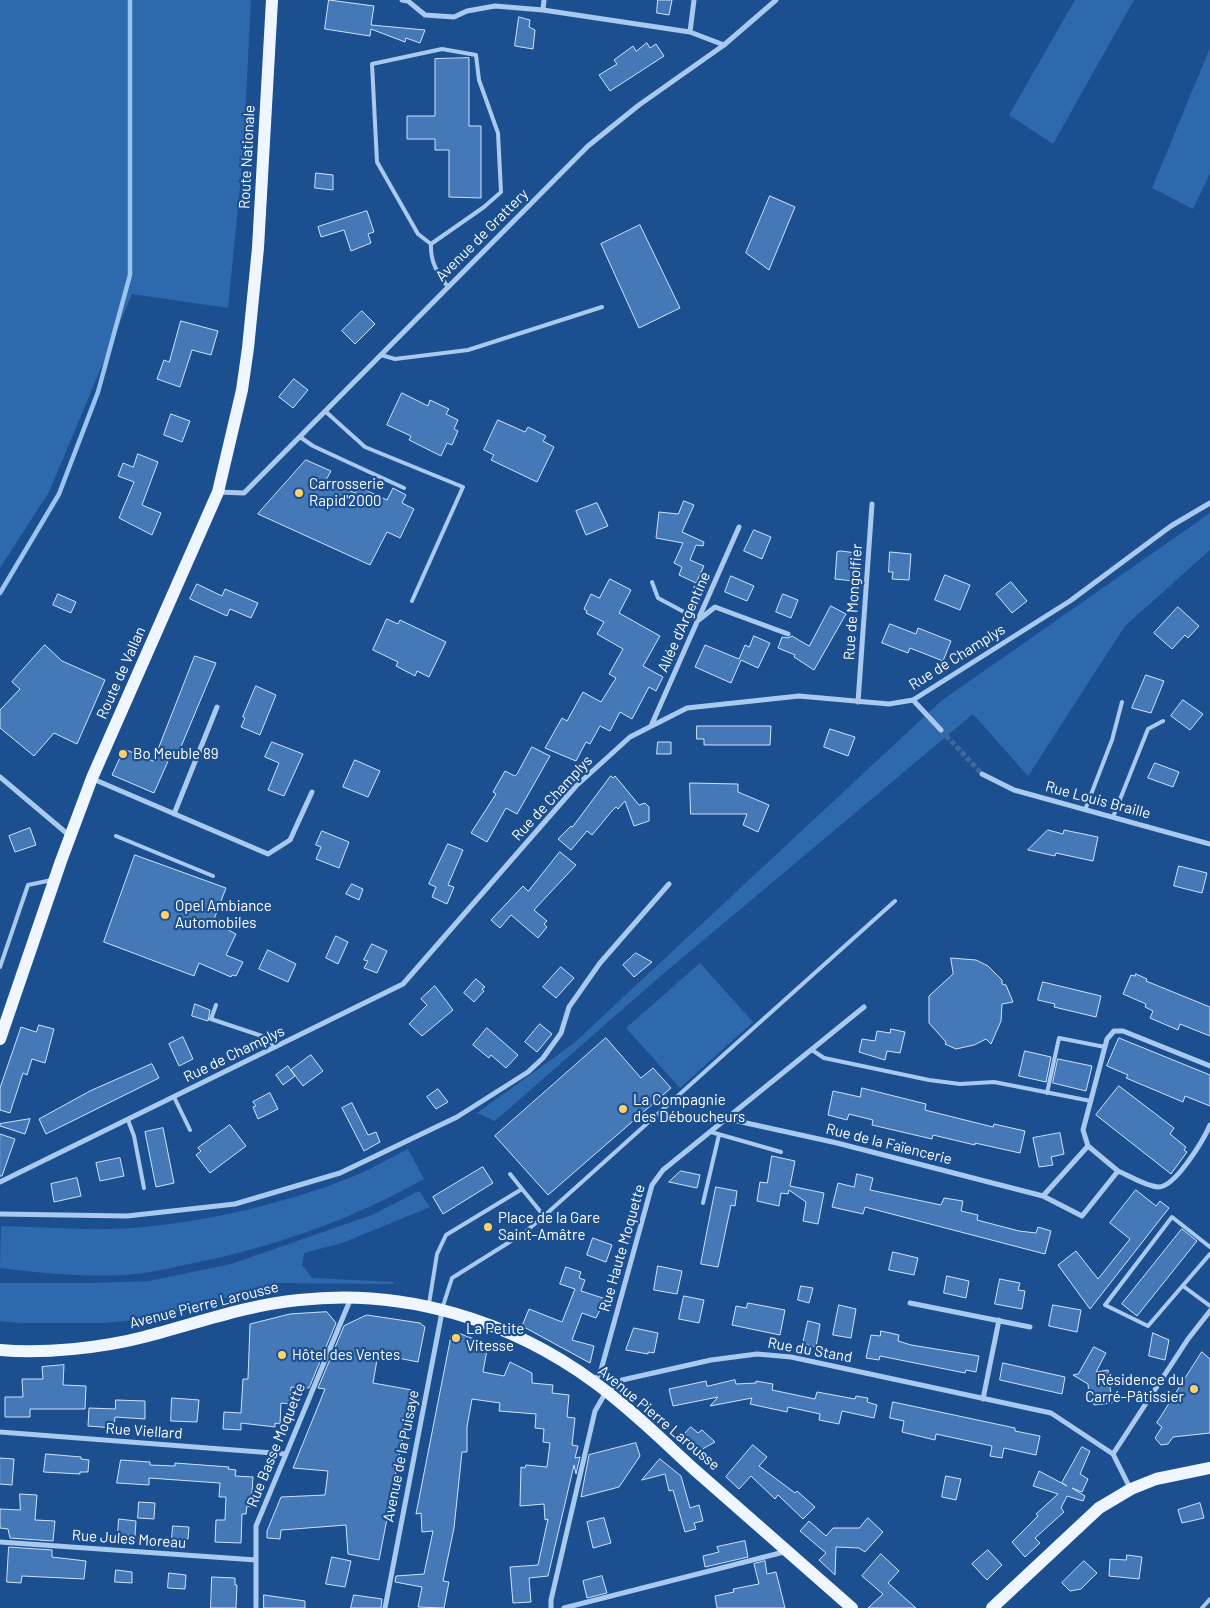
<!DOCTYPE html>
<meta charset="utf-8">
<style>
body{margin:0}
canvas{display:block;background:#1b4f8f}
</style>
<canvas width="1210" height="1608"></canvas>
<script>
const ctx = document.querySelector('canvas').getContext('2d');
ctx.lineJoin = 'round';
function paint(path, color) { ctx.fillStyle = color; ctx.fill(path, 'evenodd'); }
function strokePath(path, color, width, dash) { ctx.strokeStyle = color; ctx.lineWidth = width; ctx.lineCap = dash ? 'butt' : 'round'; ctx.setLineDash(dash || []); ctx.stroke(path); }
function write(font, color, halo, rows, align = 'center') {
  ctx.font = font + ' Barlow,sans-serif'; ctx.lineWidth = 4.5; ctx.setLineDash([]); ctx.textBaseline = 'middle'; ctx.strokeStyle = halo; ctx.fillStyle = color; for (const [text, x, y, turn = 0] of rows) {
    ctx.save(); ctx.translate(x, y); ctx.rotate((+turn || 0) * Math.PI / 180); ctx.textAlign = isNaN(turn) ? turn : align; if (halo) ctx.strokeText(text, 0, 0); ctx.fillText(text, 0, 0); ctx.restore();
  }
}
paint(new Path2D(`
 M0,0H251L243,156L228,308L132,294L49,492L0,568Z
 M1075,0H1134L1053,144L1009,115Z
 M1210,48V174L1193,209L1152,188Z
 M1210,513V550L1125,626L1028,776L973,714L656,980L495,1121L477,1113L573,1044L941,701Z
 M700,963L753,1022L680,1088L626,1028Z
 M408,1149L424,1179C351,1220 271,1248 189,1264C167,1269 144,1274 121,1275C81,1277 40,1273 0,1268L1,1226C48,1227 97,1232 144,1227C214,1220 282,1204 347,1179C368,1171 388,1159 408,1149Z
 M419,1191L430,1207L342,1243L304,1253L302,1265L312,1278L394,1282L393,1284L279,1283L153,1318L105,1323H21L0,1321V1283H92L149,1281L231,1264L372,1215Z`), '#2e69ad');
strokePath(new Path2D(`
 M0,593L59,494L98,392L130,275V0`), '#9cc4f0', 4.5);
const building = new Path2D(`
 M329,0L374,6L371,25L425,30L420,43L406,38L405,42L371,29L370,36L325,29Z
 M658,0H672L669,15L657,13Z
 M519,17L530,20L529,27L535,30L533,49L515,46Z
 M647,43L650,48L656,44L664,56L610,91L599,75L617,64L614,60L633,46L636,51Z
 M469,58V126H481V198L449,197V150H435V139H407V116H435V59Z
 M316,173L333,175V190L315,188Z
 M770,196L795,207L769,270L746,253Z
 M367,211L374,232L368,234L371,243L351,251L344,230L321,237L318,227Z
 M640,225L680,308L639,328L601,244Z
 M362,311L375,324L355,344L342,331Z
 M181,321L218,331L211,355L192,350L180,387L157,379L164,360L169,362Z
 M294,379L308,390L293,408L279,397Z
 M402,393L428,406L430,400L449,409L446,414L458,420L454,429L458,431L452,445L447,443L441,456L409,440L411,436L387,425Z
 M171,414L190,421L182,442L164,435Z
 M498,420L525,432L528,427L546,436L543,441L554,447L537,482L491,460L494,455L484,450Z
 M138,454L158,462L142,505L161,513L152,535L119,518L134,482L118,476L123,463L133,467Z
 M306,460L331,471L326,480L355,493L359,487L387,500L393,488L406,495L402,503L414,509L400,538L387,532L370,565L258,514Z
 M684,501L694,505L682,532L704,542L703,546L696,545L690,560L704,566L696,583L679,575L682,567L674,563L683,543L656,538L659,512L678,514Z
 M597,503L608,526L586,535L576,511Z
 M754,530L771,537L762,559L744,551Z
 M841,551L856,553L854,581L835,579L837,552Z
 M890,552L911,554L909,580L892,579L893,572H889Z
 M945,575L970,585L960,610L935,600Z
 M731,576L754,586L747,601L725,592Z
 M610,579L631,590L619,613L660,636L643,666L663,677L656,691L649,687L632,719L620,712L610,731L600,726L590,744L586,742L576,761L545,748L562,718L567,721L583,692L601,702L616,678L609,674L623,649L597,634L604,622L586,613L587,611L584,609L591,594L599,598Z
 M1011,582L1027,601L1012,613L996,594Z
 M197,584L222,596L225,589L258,603L251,618L230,609L227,616L190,599Z
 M58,594L76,602L71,613L53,605Z
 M783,594L798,600L791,618L776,612Z
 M831,606L846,614L814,670L794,657L795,655L778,648L782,637L788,638L792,636L809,646Z
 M1178,607L1199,626L1188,638L1185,635L1172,649L1154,633Z
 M387,619L398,624L400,620L446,642L429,677L417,671L415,676L396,666L398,662L373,650Z
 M890,624L916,634L918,628L951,641L943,661L910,648L908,653L882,643Z
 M754,636L770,643L758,668L741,660L731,683L695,667L705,645L739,659L745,645L749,647Z
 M45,645L62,661L105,680L77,744L54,733L34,756L0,728V710L20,689L12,682Z
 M195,656L216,663L178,754L172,752L154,793L112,775L124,749L153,761Z
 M1146,675L1164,681L1151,713L1132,708Z
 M256,686L276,695L260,735L241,727L245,718L243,717Z
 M1183,700L1203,714L1190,730L1171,716Z
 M697,726H771L770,745H704V739H697Z
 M830,729L855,737L848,756L824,747Z
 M272,742L303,754L284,796L268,790L279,763L265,757Z
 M658,742H671V754H657Z
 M532,747L550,756L517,814L506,808L487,842L471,833L496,794L493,792L505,771L515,776L517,774Z
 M355,760L380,771L368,797L343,787Z
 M1155,763L1179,772L1173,787L1148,778Z
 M611,776L613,778L615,776L639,805L645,803L649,807V821L634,826L625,801L618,809L616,807L611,812L592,835L587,831L571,850L558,839L571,826L572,827Z
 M690,783L738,784V792L769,805L758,832L743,825L747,814H691Z
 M30,828L36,845L15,852L9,836Z
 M1048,830L1063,834L1064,830L1098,837L1093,861L1056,853L1055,856L1028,850Z
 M322,831L349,842L339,868L316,859L321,847L316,845Z
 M448,844L463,850L448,885L454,887L447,904L432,897L436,887L429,884Z
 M560,852L576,865L534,910L547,921L544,924L547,927L538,938L511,915L500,928L491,920L523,886L528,891Z
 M135,855L226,888L213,922L236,934L226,955L243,962L236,976L232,975L231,977L199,963L194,976L104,942Z
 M1179,866L1207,873L1202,893L1174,886Z
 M352,884L363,889L359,900L346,894Z
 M336,936L348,942L338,964L326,958Z
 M372,944L387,951L377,973L364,968L368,961L364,960Z
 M268,950L296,964L288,982L259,969Z
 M636,953L652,962L634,977L623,965Z
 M951,958L976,960L988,966L1002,980V984L1006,985L1013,1002L1002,1004L1001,1021L991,1044L986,1039L974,1045L956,1049L945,1044L946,1042L929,1023V996L953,974Z
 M561,967L574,978L556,998L543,987Z
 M1136,974L1147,979L1146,981L1210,1007V1036L1180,1024L1178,1030L1150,1018L1153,1011L1145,1007L1146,1004L1123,994L1131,975L1135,976Z
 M476,979L485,987L482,989L484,991L474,1002L464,993Z
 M1043,982L1101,996L1096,1017L1054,1007L1055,1004L1038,1000Z
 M435,986L453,1010L422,1036L409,1024L427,1005L421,999Z
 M195,1004L210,1010L208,1021L192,1016Z
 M540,1024L552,1034L537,1052L525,1042Z
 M39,1025L54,1029L45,1063L32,1059L27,1075L23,1073L10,1113L0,1110V1088L21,1027L36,1032Z
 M487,1028L518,1055L506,1068L491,1055L489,1058L473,1045Z
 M891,1029L905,1032L900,1053L887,1051L885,1060L859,1052L862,1039L875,1041L877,1031L890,1033Z
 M183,1037L193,1059L179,1066L169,1044Z
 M606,1038L641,1078L653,1068L671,1088L548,1195L495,1136Z
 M1119,1038L1210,1075V1106L1185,1096L1183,1102L1126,1078L1128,1075L1107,1066Z
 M1025,1051L1051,1057L1046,1082L1019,1076Z
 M311,1055L323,1071L303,1086L291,1070Z
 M1058,1059L1092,1066L1086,1091L1053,1083Z
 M152,1064L159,1078L46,1134L39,1119L90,1091Z
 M288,1066L295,1076L283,1085L276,1075Z
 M1119,1086L1174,1128L1170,1134L1186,1147L1184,1150L1187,1152L1171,1174L1096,1115Z
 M862,1088L926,1104L925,1110L993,1127L994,1124L1025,1131L1020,1153L975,1143V1145L933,1135L932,1139L872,1125L873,1120L849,1114L847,1120L828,1115L833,1091L860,1097Z
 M438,1089L448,1102L436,1109L427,1097Z
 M270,1093L278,1109L258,1119L253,1107L256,1106L253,1102Z
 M352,1103L368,1135L376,1132L380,1142L364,1151L342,1108Z
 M30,1119L25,1134L0,1126V1124Z
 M230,1125L246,1146L210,1173L196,1155L201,1151L198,1148Z
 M163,1128L174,1183L156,1187L145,1132Z
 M1060,1133L1064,1154L1051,1157L1053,1165L1039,1167L1033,1138Z
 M0,1134L15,1139L2,1176H0Z
 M772,1156L795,1161L790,1186L824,1193L818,1224L803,1221L806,1202L789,1190L788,1194L781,1193L779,1206L757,1201L760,1182L767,1183Z
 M120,1158L124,1176L100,1181L96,1163Z
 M483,1167L493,1183L443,1214L433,1197Z
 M681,1171L700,1175L697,1188L669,1182Z
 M857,1174L873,1178L870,1190L941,1205L944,1198L963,1201L961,1211L978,1215L977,1220L1019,1231L1036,1233L1038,1227L1051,1231L1045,1254L865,1207L863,1214L832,1207L838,1183L854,1187Z
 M77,1178L81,1196L54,1202L51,1184Z
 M716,1187L737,1191L735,1206L731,1205L718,1267L701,1264Z
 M1136,1190L1156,1206L1160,1201L1169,1208L1090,1309L1058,1265L1076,1251L1098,1279L1130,1239L1110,1223Z
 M1182,1229L1197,1241L1137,1316L1122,1304Z
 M593,1238L612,1245L606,1262L587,1255Z
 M893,1252L918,1258L914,1275L889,1270Z
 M658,1266L682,1271L677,1294L654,1290Z
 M566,1267L581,1272L579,1278L585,1280L581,1291L609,1300L606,1312L600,1310L596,1318L582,1313L572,1340L594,1346L590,1363L522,1326L529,1309L562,1322L575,1289L560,1284Z
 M947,1276L969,1281L966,1298L944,1293Z
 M1000,1279L1020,1283L1018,1290L1025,1291L1022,1309L995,1304Z
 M801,1286L813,1288L809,1303L798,1300Z
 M684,1296L704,1300L699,1323L679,1319Z
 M748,1303L785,1310L780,1335L732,1325L736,1306L746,1308Z
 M839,1305L856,1309L851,1338L833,1335Z
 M1053,1305L1081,1310L1077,1332L1049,1326Z
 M327,1312L336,1323L309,1388L291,1387L290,1404L281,1403L280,1424L275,1423V1427L241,1423V1430L223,1429L224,1412L241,1413L243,1379H248L250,1324L290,1314Z
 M367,1315L420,1323L425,1327L418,1362L378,1354L373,1383L412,1390L379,1560L348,1554L346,1525L281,1530L280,1539L267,1538V1531L281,1497L325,1495L328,1471L293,1468L325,1389L318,1388L344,1326Z
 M808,1321L820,1324L816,1347L803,1344Z
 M634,1328L658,1333L654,1353L648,1352V1354L626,1350Z
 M881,1331L899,1335L898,1341L911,1345L979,1356L976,1372L966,1370L965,1373L880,1356L879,1360L866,1358L871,1335L880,1336Z
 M458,1333L488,1344L483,1372L504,1376L510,1362L532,1373V1383L553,1385L552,1393L569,1395L567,1417L575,1418L572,1445L578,1446L575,1458L580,1457L576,1474L574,1465L548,1576L529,1578L531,1602L513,1603L510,1567L538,1565L548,1519L545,1520L544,1504L520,1506L521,1467L525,1468L526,1465L547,1467L550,1443L543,1442L544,1429L535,1428L536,1414L499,1411L500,1403L472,1399L467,1427V1452H462L454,1528L443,1581L449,1582L444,1608L418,1607L422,1587L395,1582L396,1576L424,1574L433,1531L422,1532L421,1513L416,1514L451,1336Z
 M1153,1333L1169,1340L1165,1360L1149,1356Z
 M1094,1347L1106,1353L1096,1372L1108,1370L1112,1403L1094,1405L1093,1395H1089L1088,1384L1073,1375L1078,1374Z
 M1202,1352L1210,1359V1433L1173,1437L1168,1444L1161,1445L1155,1438L1162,1427L1157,1423Z
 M1003,1363L1065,1377L1062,1394L1000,1380Z
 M64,1365L63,1385L86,1386L85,1409H30V1417H5V1397H23L22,1379H43L42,1367Z
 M735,1380L736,1384L756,1383V1381L773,1384L772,1390L815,1399L817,1392L855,1399L856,1396L868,1398L867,1402L877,1405L874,1418L842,1411L839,1424L819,1420L820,1414L788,1407L787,1412L750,1404L752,1398L710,1406L718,1397L673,1406L669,1389L706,1381L707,1386Z
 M172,1398L199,1400L197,1422L171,1421Z
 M116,1400L145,1401V1419L115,1417L114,1428L88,1426L89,1408L115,1409Z
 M893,1402L1015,1428V1431L1040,1436L1036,1455L1004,1448L1002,1458L990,1456L992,1446L936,1434L935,1440L902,1432L904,1421L890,1418Z
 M691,1427L698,1433L702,1430L715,1442L697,1452L681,1438Z
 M636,1443L640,1456L619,1487L581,1497L589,1455Z
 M753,1445L767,1457L759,1466L795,1493L797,1491L815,1507L803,1519L778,1495L775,1499L751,1476L739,1489L726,1477Z
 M1082,1447L1090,1451L1080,1474L1088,1479L1082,1492L1072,1488L1085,1496L1083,1501L1067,1496L1061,1508L1064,1512L1035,1538L1040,1543L1025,1557L1012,1542L1038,1516L1036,1514L1058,1494L1033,1486L1039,1471L1067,1486L1062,1483Z
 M46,1454L81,1457V1459L89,1460L88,1472H80V1474L44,1472Z
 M0,1458L14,1459L12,1485L0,1484Z
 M660,1459L681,1476L690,1508L699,1505L703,1521L694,1523L696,1529L685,1532L673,1490L669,1491L665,1474L642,1480Z
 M121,1460L150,1462V1465L175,1466V1463L229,1467L228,1469L236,1470L235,1476L253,1477L251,1507L247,1506L246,1514H242L241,1543L215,1542L216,1520H225L226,1497H219L220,1483L149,1478V1485L117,1483Z
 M946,1476L961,1479L956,1500L942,1497Z
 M20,1494L37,1495L35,1520L55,1521L53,1541L10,1538L8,1529L0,1528V1509L20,1510Z
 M139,1502L155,1503L154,1519L138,1518Z
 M1200,1503L1204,1518L1182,1523L1178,1510Z
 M604,1518L611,1543L593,1548L587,1522Z
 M868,1518L883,1532L865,1552L859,1548L836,1547L835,1575L819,1560L826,1553L800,1531L809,1521L826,1536L833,1528H859Z
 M119,1519L136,1521L135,1536L118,1534Z
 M173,1526L189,1527L188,1539H172Z
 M745,1541L748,1557L705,1567L703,1556L719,1552L717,1547Z
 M9,1547L52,1550V1557L86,1561L84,1579L22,1576L21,1583L7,1582Z
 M988,1550L1002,1565L987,1580L972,1564Z
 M881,1554L899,1571L888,1583L916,1608H868L883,1594L862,1576Z
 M1127,1555L1142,1557L1139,1579L1109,1576L1110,1559L1126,1560Z
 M332,1557L351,1561L345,1587L326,1584Z
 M765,1561L767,1574L776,1572L785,1608H717L715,1596L734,1592L733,1589L759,1584L754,1564Z
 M1084,1561L1097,1573L1081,1589L1070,1591L1062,1583Z
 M116,1570L132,1572V1583L115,1582Z
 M169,1573L186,1575L185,1589L168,1588Z
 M602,1576L607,1593L587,1598L583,1581Z
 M212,1577L235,1578V1585H237L236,1608H211Z
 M264,1595L305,1601V1608H264Z
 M354,1595L382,1599L381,1608H351Z`);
paint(building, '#4478b7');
strokePath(building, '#cfe3fa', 1);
strokePath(new Path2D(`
 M941,730L982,774`), '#3d69a0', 5, [5, 2.5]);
strokePath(new Path2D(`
 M442,49L476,55L479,80L498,133L501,192L484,207L431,244L418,234L377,162L372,64Z
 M431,244C430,262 438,274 448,287
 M381,355L395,359L468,350L602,307
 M325,411L365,447L463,487L412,601
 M300,437L313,446L404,488
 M652,582L658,598L699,620
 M1085,810L1112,740L1122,702
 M1113,817L1148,729L1163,721
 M116,836L213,876
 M0,967L28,885L52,880
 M216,1005L211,1019L262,1036L276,1047
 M812,1050L824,1058L929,1080L960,1084L994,1082L1091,1101
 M1047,1093L1059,1038L1105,1047
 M174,1097L190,1130
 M128,1120L134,1136L144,1188
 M711,1132L781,1152
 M510,1174L522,1189
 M703,1203L719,1135
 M544,1216L895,901
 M1210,1247L1172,1217L1105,1305L1148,1326L1210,1254
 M1183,1286L1210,1306
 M429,1304L437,1254L446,1235L522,1189L544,1216L524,1233L452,1278L442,1309
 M1202,1608L1210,1599`), '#a9c9ee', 4);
strokePath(new Path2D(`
 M402,0L408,1L425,15L454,17L467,11L495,6L543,10L690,32L724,45
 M543,10L544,0
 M690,32L694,0
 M218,492L244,493L588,146L639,105L724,45L776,0
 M700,619L715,607L788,634
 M913,700L941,730
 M858,702L872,504
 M651,726L739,527
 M982,774L1014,790L1210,844
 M0,777L70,836
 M93,779L268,854L290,840L312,792
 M174,814L217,707
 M728,1119L837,1143L1043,1196L1082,1216L1118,1171L1088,1146L1043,1196
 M1088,1146L1083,1130L1107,1039L1114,1031H1123L1210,1066
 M1118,1171C1130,1176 1145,1186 1158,1187C1175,1188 1204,1139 1210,1125
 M0,1182L403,984L576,786L630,737L687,708L799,696L889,704L913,700L1070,601L1171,526L1210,503
 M0,1214L127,1216L235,1204L340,1173L457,1117L528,1072L543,1058L561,1033L569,1007L600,963L669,884
 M910,1303L1030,1327
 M595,1381L601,1370L652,1185L663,1170L864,1007
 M983,1399L999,1320
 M0,1432L286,1454
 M1113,1454L1188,1339L1210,1311
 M0,1542L256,1560
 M256,1608V1526L351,1298
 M385,1608L442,1312
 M551,1608V1600L595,1411L606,1392L622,1380L711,1360L757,1354L791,1357L1051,1413L1113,1454L1130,1488
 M564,1608L784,1552`), '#a9c9ee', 5);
strokePath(new Path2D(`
 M0,1039L61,861L92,778L218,492L242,390L248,348L258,248L272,0
 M0,1350C44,1354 101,1348 144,1337C195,1324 246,1305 299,1300C403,1288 510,1320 594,1382C630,1408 663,1441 696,1471C748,1517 800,1562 852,1608
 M992,1608L1099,1508L1131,1489L1156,1479L1210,1468`), '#f0f6ff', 12);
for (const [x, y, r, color] of [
 [299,493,5,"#ffd166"],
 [123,754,5,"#ffd166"],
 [165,915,5,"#ffd166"],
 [623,1109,5,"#ffd166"],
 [488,1227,5,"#ffd166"],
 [456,1338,5,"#ffd166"],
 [282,1355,5,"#ffd166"],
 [1194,1389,5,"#ffd166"]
]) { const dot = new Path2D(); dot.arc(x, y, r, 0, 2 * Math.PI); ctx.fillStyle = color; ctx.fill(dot); strokePath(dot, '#1b4f8f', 2); }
write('15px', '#fff', '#1b4f8f', [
 ["Route Nationale",247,157,-87],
 ["Avenue de Grattery",482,235,-45],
 ["Rue de Mongolfier",853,602,-86],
 ["Allée d'Argentine",684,622,-66],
 ["Rue de Champlys",957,657,-32],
 ["Route de Vallan",121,673,-66],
 ["Rue de Champlys",552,798,-47],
 ["Rue Louis Braille",1098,800,15],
 ["Rue de Champlys",234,1054,-26],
 ["Rue de la Faïencerie",889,1144,14],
 ["Rue Haute Moquette",622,1248,-74],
 ["Avenue Pierre Larousse",204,1305,-14],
 ["Rue du Stand",810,1350,10],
 ["Avenue Pierre Larousse",659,1418,40],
 ["Rue Viellard",144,1431,4],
 ["Rue Basse Moquette",276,1445,-68],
 ["Avenue de la Puisaye",401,1456,-79],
 ["Rue Jules Moreau",129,1539,4]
]);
write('15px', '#fff', '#1b4f8f', [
 ["Carrosserie",309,484],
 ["Rapid'2000",309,501],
 ["Bo Meuble 89",133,754],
 ["Opel Ambiance",175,906],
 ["Automobiles",175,923],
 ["La Compagnie",633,1100],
 ["des Déboucheurs",633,1117],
 ["Place de la Gare",498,1218],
 ["Saint-Amâtre",498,1235],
 ["La Petite",466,1329],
 ["Vitesse",466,1346],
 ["Hôtel des Ventes",292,1355],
 ["Résidence du",1184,1380,"right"],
 ["Carré-Pâtissier",1184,1397,"right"]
], 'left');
</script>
